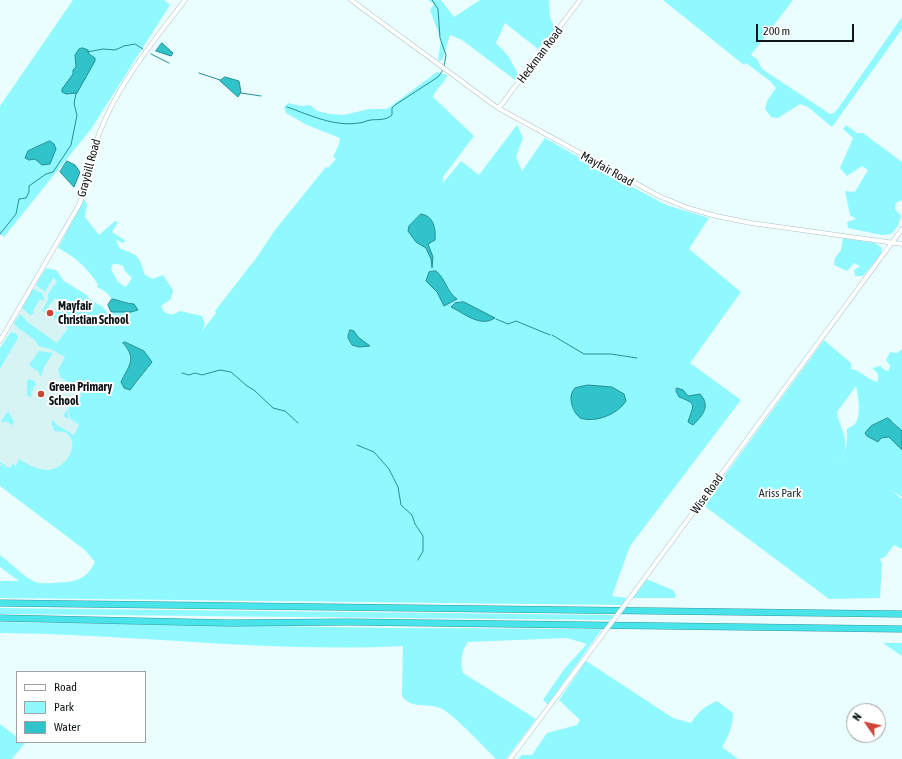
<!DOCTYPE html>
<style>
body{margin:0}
#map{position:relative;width:902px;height:759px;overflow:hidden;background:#eafeff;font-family:"Asap Condensed",sans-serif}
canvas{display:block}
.legend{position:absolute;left:16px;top:671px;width:130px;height:72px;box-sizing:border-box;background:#fff;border:1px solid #9fa2a2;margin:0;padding:5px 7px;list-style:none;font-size:12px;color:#0f1617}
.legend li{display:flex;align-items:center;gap:8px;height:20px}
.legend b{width:20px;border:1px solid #9fa2a2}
.north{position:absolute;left:846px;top:703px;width:40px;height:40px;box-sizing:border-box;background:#fff;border:1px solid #9fa2a2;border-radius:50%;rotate:304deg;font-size:11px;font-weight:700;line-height:16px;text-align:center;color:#0f1617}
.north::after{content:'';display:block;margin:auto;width:14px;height:18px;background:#d14337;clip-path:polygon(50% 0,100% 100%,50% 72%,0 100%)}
.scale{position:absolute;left:756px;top:24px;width:98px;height:18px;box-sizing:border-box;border:2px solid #0f1617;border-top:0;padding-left:5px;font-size:12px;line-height:14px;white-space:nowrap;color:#0f1617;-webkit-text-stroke:3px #fff;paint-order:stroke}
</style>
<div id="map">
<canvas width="902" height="759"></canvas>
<ul class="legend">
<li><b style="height:5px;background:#fff"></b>Road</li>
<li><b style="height:11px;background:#90f9ff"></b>Park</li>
<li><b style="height:11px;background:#30c3ca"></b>Water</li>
</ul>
<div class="north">N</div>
<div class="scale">200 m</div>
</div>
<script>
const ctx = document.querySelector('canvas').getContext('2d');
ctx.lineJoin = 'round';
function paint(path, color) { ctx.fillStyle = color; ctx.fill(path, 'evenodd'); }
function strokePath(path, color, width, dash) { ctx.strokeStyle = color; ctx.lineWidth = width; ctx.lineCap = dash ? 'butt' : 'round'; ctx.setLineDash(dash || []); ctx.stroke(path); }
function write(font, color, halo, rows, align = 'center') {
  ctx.font = font + ' "Asap Condensed",sans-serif'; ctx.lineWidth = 4; ctx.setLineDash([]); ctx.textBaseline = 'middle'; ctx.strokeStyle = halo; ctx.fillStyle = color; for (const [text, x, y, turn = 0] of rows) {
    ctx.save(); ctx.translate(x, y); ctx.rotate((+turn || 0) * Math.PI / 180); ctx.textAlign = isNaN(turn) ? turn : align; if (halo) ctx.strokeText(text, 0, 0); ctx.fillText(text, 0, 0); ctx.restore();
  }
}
paint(new Path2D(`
 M42,274L54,278L58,281L122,470L0,477V348Z`), '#d7f4f5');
paint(new Path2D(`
 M73,0H164L170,5L91,129L4,237L0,234V106Z
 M428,0H441L454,17L480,0H549L550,17L555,29L538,49L505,23L496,43L509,57L519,76L515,80L462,40L450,35L442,61L438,60L441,40L430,10L434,4Z
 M663,0H793L751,55L757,59L762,69L830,114L834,113L839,107L902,17V29L832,127L808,107L800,104L778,118L771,117L765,109L767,101L776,88L770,81L746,63L744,65Z
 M437,72L447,75C445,84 436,88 433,97L474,136L443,177V183L461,161L479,175L517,125L523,138L516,157L522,171L545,138L601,170L666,205L709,218L689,249L741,292L690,363L741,400L630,546L612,596L627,598L622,605L0,598V581H19L0,567V555C11,563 23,576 35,582C41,584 48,583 54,583C74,582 86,581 95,562L85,550L0,486V465L9,469L0,464V462L10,468L12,464L16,466L19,459C27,464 38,470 48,470C65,469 83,444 65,432L54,431L51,421H54L57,425L74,435L79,425L63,416L75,396L80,395V391L81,395L75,397L67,410L69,419L82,426L70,418L68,410L76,397L82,396L79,384L73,385L60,377L58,370L65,357L53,350L39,346C32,334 19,332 14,323L20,314L30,324L57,343L68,328L53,317L63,304L55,298L44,312L42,311L48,300V294L57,281L53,278L45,292L36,285L46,268L56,270L64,281L87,295L89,299L103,307L108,314L111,312H131C127,302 123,300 112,299L106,292L97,287L98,284C86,267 77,258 58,248L84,199L87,204L85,217L99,235L115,221L118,222L112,232L126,241L122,243L116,239L119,248C140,256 138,255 145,275L153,279L163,275L173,290L171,299L161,306L164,312L172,315L180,311L202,316L205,324L202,331L216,313L215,311L257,257L275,230L326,167L328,168L336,159L333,157L339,144L340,138L307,125L286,113L284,107L288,103L301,106L310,105L317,111L330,114L344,115L369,109H387ZM113,264H118L123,266L125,271L132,278L126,287L118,282L111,269ZM125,342L144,351L152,362L136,384L121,382C128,366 138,360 123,344Z
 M846,125L857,133H863L902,162V200L896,203L895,209L901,216L898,226L891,234L882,235L848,228L847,222L856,219L850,215L845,191L855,192L868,170L862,166L847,176L840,168L853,138L843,129Z
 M843,238L875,243L882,248L881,255L863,276H855L854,270L860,266L854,263L847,271L834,265L835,258L841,250Z
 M33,289L42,293L44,298L43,301L40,299L33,311L34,313L30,315L22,308Z
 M11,332L17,334L18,338L0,369V348Z
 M824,340L851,363V369C861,370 866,379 877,382C880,375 877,372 872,368L880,366L886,371L889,370L890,366L886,360L890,352L897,353L902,349V431L893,421L865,433L867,436L878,442L881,438L889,437L902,450V497L891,490L902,499V549L894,545L885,557L880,559L882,563L880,598L829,599L703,505ZM856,386C858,395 862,416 855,424C853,426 850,427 847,429C847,444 847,452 838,464C840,460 845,455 845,450C848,435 838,425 837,412Z
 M39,351L53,353L43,369L42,375L40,376L39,372L29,365Z
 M29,379L35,381L36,386L33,387L34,390L31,391L32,398L27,395V381Z
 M8,411L14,421L11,428V424L5,421L3,423L1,421Z
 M646,579L673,590L676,595L675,598H633Z
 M0,608L76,609L614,615L610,620L0,614Z
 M0,622L395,628L602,629L548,704L543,700L565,668L587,644L567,638L468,642C461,651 460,663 463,673L536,719L506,759H496C482,745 460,721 444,710C431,701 412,711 402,696L403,646C269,653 134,634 0,633Z
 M883,643H902V656Z
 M586,661L673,718L691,723C698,712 705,706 717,701L733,713C733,726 729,736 722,747L738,759H518L522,755H532L547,733L577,725L580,720L559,700Z
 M0,724L17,737V742L25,743L12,759H0Z`), '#90f9ff');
const water = new Path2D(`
 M162,43L173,53L171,56L156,51Z
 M83,48L88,50L89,54L95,58V61L77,93L66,94L62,92V89L73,74V70L76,67L75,55L79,49Z
 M225,77L239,81L241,92L238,97L220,81Z
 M50,141L54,144L56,149L50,164L42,165L35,159L29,160L25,158L28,151Z
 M67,161L75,165L80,172L74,187L60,172Z
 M421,214C434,216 436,229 435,240L428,244L433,257L432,268L431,259L426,248L416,242L408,231L409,226Z
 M436,271C446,279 446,291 457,299L444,306L437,292L426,281L429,272Z
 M112,299C120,300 126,304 134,304L138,310L131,312H111L108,305Z
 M464,302L495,318C480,328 464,313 451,307L455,303Z
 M350,330L354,331L358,337L370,346L359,347L352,345L348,338Z
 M125,342L144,351L152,362L130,390L124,388L121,382C128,366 138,360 123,343Z
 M588,385L612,387L624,394L626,401C617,415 595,423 580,418C572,411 567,396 575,388Z
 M677,388L683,390L688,396L700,394C711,406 703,415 693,425L688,422C693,405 698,404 679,397L676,391Z
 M888,418L902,431V450L889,437L881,438L878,442L867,436L865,433L871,426Z`);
paint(water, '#30c3ca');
strokePath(water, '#268f94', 1);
strokePath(new Path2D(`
 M432,0L438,9L440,38L446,55L444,67
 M87,52L103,49L115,50L124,46L135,44L143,49
 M151,54L169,63
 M199,73L220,80
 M241,93L261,96
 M287,107C310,115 334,127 359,123C363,123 367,120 371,120C378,119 385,121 392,115V108L395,105L438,77L443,70
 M0,234L16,214L19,199L26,198L29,192V186L46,174L53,172L71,145L77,115L74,104L76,93
 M496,319L508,324L516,321L550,335
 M552,335L584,354H611L637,358
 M182,373L189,375L195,373L202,375L220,370L231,372L247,386L254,390L273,408L285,411L298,423
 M357,445L374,452L389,469L398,487L401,505L412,515L415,524L423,536V551L418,560`), '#268f94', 1);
const tertiary = new Path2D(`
 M351,0L498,108L659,196L688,208L716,216L751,223L902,244
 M498,108L502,104L580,0
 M0,341L79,205C89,182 90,157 99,134C118,84 153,42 185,0
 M630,598L902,229
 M510,759L603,634`);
const motorway = new Path2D(`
 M0,603L902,614
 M0,618L229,623L349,622L902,629`);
strokePath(tertiary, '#adc0c1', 5);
strokePath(motorway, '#359ba0', 7);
strokePath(tertiary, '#fff', 4);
strokePath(motorway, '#49e3ea', 6);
const tertiaryBridge = new Path2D(`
 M603,634L630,598`);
strokePath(tertiaryBridge, '#adc0c1', 5, []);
strokePath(tertiaryBridge, '#fff', 4);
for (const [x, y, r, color] of [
 [50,313,4,"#d14337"],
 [41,394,4,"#d14337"]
]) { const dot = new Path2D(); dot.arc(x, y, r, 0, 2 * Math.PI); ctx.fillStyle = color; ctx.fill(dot); strokePath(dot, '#fff', 1.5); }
write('12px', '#0f1617', '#fff', [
 ["Heckman Road",540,55,-53],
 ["Graybill Road",89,168,-75],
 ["Mayfair Road",607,169,29],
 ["Wise Road",707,494,-54]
]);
write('bold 12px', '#0f1617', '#fff', [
 ["Mayfair",58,306],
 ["Christian School",58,320],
 ["Green Primary",49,387],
 ["School",49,401]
], 'left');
write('12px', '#193031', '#fff', [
 ["Ariss Park",780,493]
]);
</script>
